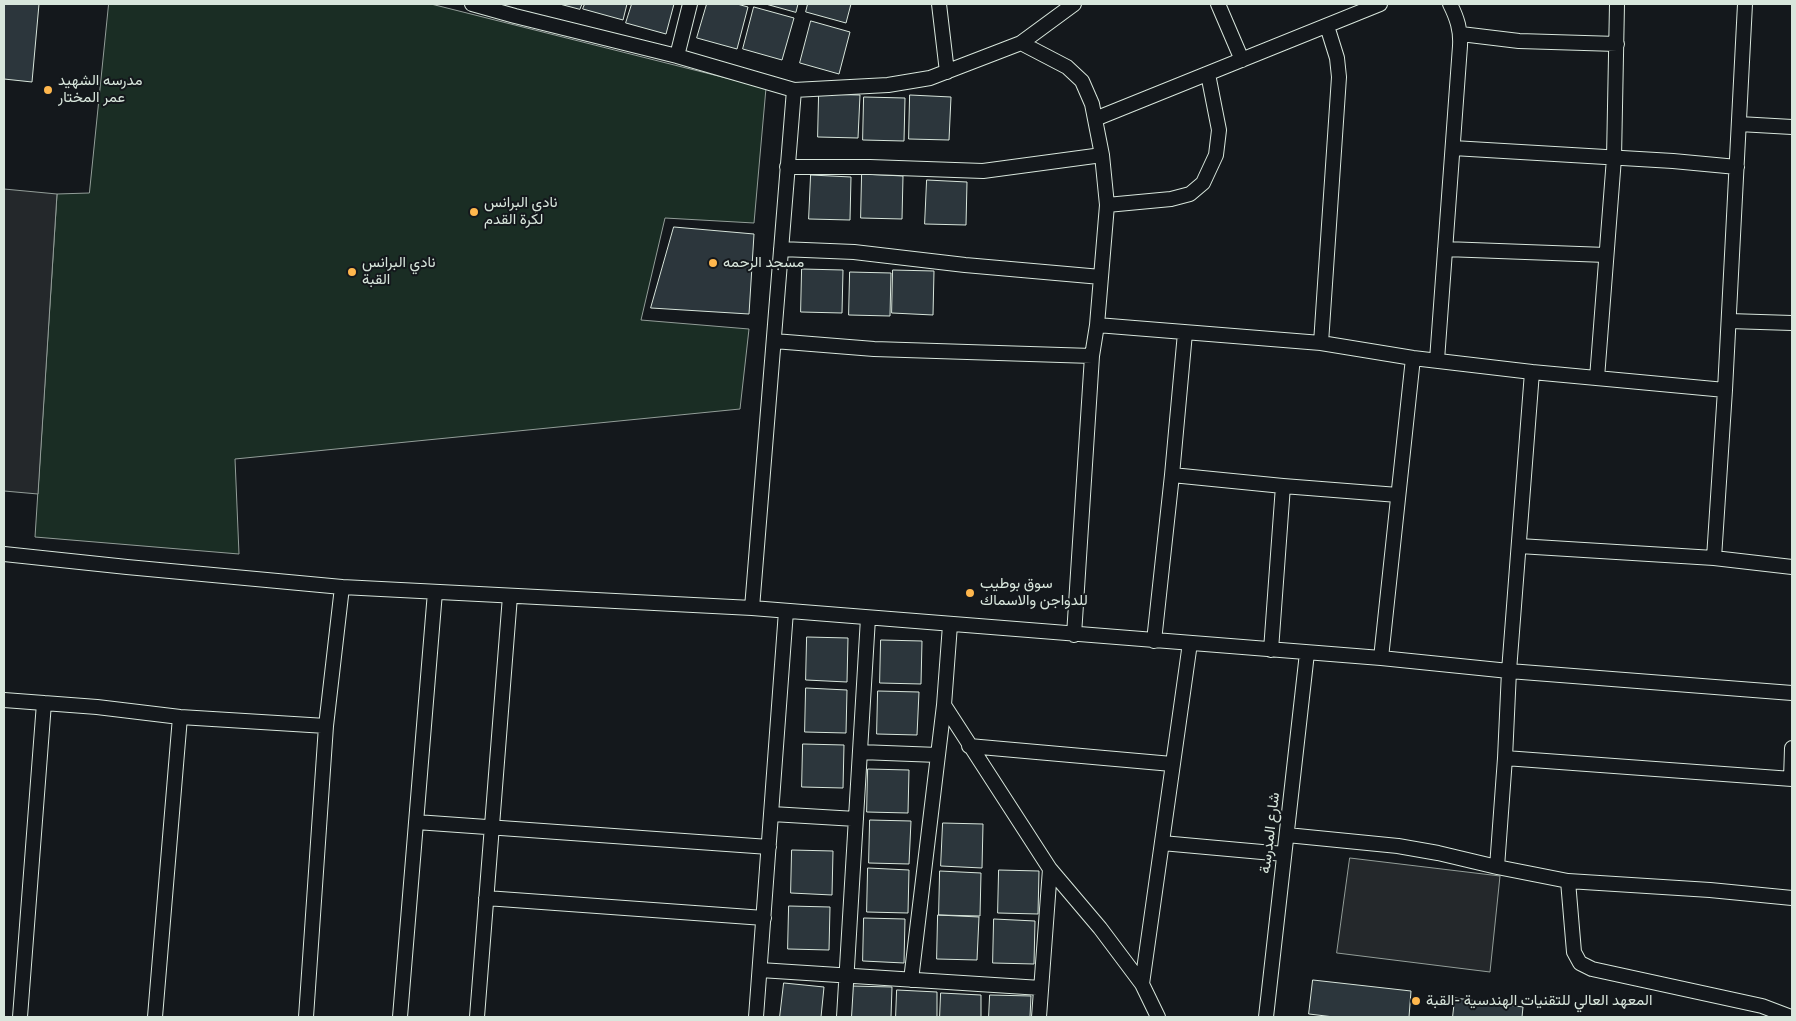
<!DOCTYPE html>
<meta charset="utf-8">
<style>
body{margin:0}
#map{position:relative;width:1796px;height:1021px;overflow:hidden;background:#14181c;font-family:"IBM Plex Sans",sans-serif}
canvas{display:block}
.frame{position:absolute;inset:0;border:5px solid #d8e6dc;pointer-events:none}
</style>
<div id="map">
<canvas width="1796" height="1021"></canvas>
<div class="frame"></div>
</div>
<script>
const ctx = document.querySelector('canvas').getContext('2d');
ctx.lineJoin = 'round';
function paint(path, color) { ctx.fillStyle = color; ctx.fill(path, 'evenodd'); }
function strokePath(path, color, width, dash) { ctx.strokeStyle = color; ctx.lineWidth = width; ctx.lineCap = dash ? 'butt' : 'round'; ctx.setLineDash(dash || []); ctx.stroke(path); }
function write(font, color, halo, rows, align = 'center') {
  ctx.font = font + ' "IBM Plex Sans",Vazirmatn,sans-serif'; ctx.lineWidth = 4; ctx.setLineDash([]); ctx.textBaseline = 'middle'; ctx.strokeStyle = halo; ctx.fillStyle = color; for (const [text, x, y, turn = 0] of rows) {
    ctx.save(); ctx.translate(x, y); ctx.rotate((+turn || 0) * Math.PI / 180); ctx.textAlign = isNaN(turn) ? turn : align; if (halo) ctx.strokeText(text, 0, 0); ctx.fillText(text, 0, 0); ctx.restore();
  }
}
const green = new Path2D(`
 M109,4H431L766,88L754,223L665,218L641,320L749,329L740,409L235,459L239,554L35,537L57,194L89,193Z`);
paint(green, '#1a2d24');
strokePath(green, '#939e99', 1);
const parking = new Path2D(`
 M4,189L57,194L38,494L4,491Z
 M1350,858L1500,876L1490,972L1337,953Z`);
paint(parking, '#24282b');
strokePath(parking, '#939e99', 1);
const building = new Path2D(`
 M4,4H39L32,82L4,79Z
 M560,4H582L580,9Z
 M585,4H627L623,20L583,9Z
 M632,4H674L666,34L626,23Z
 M707,4H737L748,7L737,49L697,38Z
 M766,4H798L796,12Z
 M808,4H851L846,23L806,12Z
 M754,7L794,18L782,60L743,49Z
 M811,21L850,32L839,74L800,63Z
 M819,94L860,95L858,138L818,137Z
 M910,95L951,97L949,140L909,139Z
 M864,97L905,98L904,141L863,140Z
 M862,174L903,176L902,219L861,218Z
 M811,175L851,177L850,220L809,219Z
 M927,180L967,182L966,225L925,224Z
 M674,227L754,234L749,314L651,308Z
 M802,269L843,270L842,313L801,312Z
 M893,270L934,271L933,315L892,313Z
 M850,272L891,273L890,316L849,315Z
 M807,637L848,638L847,682L806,680Z
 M881,640L922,641L921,684L880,683Z
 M806,688L847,690L846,733L805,732Z
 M878,691L919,692L917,735L877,734Z
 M803,744L844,745L843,788L802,787Z
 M868,769L909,770L908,813L867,812Z
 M870,820L911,821L909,864L869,863Z
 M943,823L983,824L982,868L941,866Z
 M792,850L833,851L832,895L791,893Z
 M868,868L909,870L908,913L867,912Z
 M999,870L1039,871L1038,914L998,913Z
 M940,871L981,873L980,916L939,915Z
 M789,906L830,907L829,950L788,949Z
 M938,915L979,917L977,960L937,959Z
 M864,918L905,919L904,963L863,961Z
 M994,919L1035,921L1034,964L993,963Z
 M1313,980L1411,991L1409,1017H1334L1309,1014Z
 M784,983L824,987L821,1017H780Z
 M851,986L892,987L891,1017H850Z
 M897,990L937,992V1017H896Z
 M941,993L981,995V1017H940Z
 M990,995L1031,996L1030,1017H989Z
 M1455,998L1523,1007L1522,1017H1453Z`);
paint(building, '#2c363c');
strokePath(building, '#d8e6dc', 1);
const minor = new Path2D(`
 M472,4L515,16L677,56L794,90L752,608
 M939,4L947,72
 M1218,4L1242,60
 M1461,34L1519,41L1617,44
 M1021,43L1067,67L1082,81L1092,104L1102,155L1107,205L1097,325
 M677,56L690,4
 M794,90L888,85L930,78L1021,43L1074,4
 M1095,119L1380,4
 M1739,124L1792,127
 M1453,148L1673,161L1737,167
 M787,167H870L983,171L1102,155
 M1107,205L1171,199L1190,194L1203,183L1216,155L1219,130L1208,74
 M781,249L854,252L965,265L1101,277
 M1445,249L1606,255
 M1729,321L1792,323
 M774,341L874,349L1092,356
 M1321,343L1339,77L1337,58L1327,26
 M1437,360L1460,46C1461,30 1457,18 1450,4
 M1532,372L1725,390
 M1597,378L1614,158L1617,4
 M1172,475L1283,486L1398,495
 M1519,546L1714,558L1792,567
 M4,554L127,567L342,587L752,608L1381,658L1509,671L1792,693
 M1714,558L1725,390L1745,4
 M950,625L944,705L1050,869L1039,1017
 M1074,635L1092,356L1097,325L1321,343L1413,358L1532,372L1509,671L1505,758L1497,867
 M1154,641L1172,475L1185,333
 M1271,650L1283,486
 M1381,658L1413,358
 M4,700L97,707L180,717L326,726
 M969,746L1172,764
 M860,752L938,755
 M1505,758L1792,779
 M1791,779L1792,748
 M772,814L856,819
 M416,822L769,847
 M1287,835L1398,846L1438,853L1497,867L1568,881L1574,952L1580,963L1592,969L1762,1006L1791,1017
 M1162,843L1284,854
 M1050,869L1100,928L1142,984L1158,1017
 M1568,881L1710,890L1792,898
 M486,898L764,918
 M760,970L1041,988
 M911,980L944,705
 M1142,984L1190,643
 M20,1017L44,703
 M155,1017L180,717
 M306,1017L326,726L342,587
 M400,1017L435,592
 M477,1017L510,596
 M756,1017L786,611
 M844,1017L868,618
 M1266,1017L1307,653`);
strokePath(minor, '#d8e6dc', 16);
strokePath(minor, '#14181c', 14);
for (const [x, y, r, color] of [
 [48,90,5,"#ffb74d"],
 [474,212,5,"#ffb74d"],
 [713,263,5,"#ffb74d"],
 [352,272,5,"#ffb74d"],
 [970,593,5,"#ffb74d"],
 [1416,1001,5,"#ffb74d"]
]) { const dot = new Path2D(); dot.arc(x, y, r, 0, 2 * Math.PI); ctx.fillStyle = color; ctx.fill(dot); strokePath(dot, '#14181c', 2); }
write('15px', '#d8e6dc', '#14181c', [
 ["مدرسه الشهيد",58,81],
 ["عمر المختار",58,98],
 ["نادي البرانس",484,203],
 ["لكرة القدم",484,220],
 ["نادي البرانس",362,263],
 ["القبة",362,280],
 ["مسجد الرحمه",723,263],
 ["سوق بوطيب",980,584],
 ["للدواجن والاسماك",980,601],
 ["المعهد العالي للتقنيات الهندسية -القبة",1426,1001]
], 'left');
write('15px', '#d8e6dc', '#14181c', [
 ["شارع المدرسة",1270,833,-83]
]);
</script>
